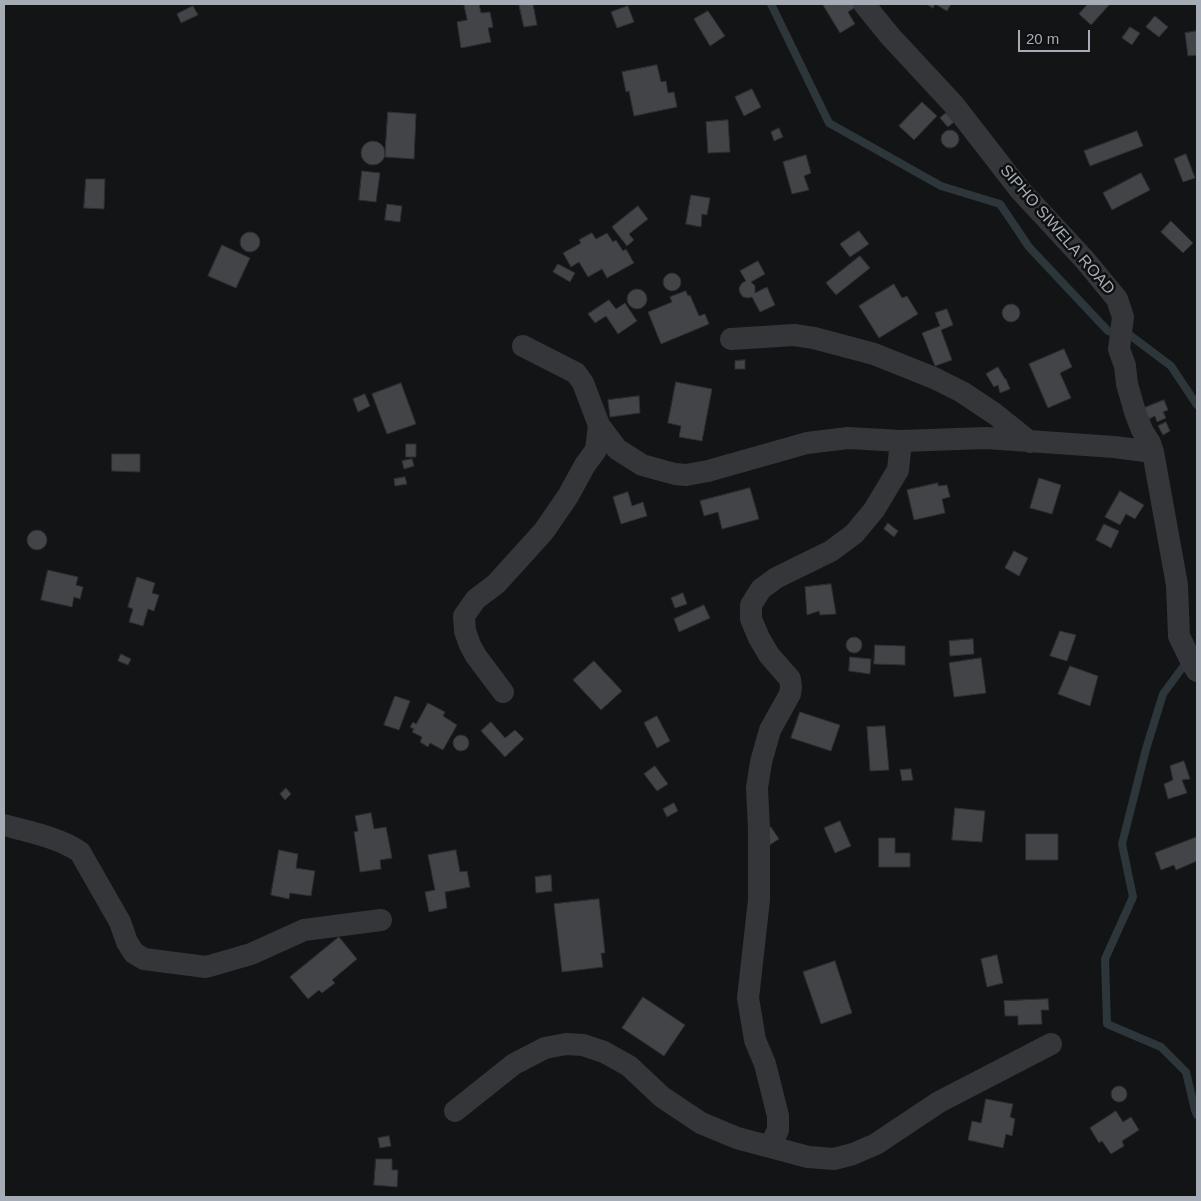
<!DOCTYPE html>
<style>
body{margin:0}
#map{position:relative;width:1201px;height:1201px;overflow:hidden;background:#131415;font-family:Helvetica,sans-serif}
canvas{display:block}
.frame{position:absolute;inset:0;border:5px solid #a5acb5;pointer-events:none}
.scale{position:absolute;left:1018px;top:30px;width:72px;height:22px;box-sizing:border-box;border:2px solid #a5acb5;border-top:0;padding-left:6px;font-size:15px;line-height:18px;white-space:nowrap;color:#a5acb5;-webkit-text-stroke:4px #0e0f10;paint-order:stroke}
</style>
<div id="map">
<canvas width="1201" height="1201"></canvas>
<div class="frame"></div>
<div class="scale">20 m</div>
</div>
<script>
const ctx = document.querySelector('canvas').getContext('2d');
ctx.lineJoin = 'round';
function strokePath(path, color, width, dash) { ctx.strokeStyle = color; ctx.lineWidth = width; ctx.lineCap = dash ? 'butt' : 'round'; ctx.setLineDash(dash || []); ctx.stroke(path); }
function paint(path, color) { ctx.fillStyle = color; ctx.fill(path, 'evenodd'); }
function write(font, color, halo, rows, align = 'center') {
  ctx.font = font + ' Helvetica,sans-serif'; ctx.lineWidth = 5; ctx.setLineDash([]); ctx.textBaseline = 'middle'; ctx.strokeStyle = halo; ctx.fillStyle = color; for (const [text, x, y, turn = 0] of rows) {
    ctx.save(); ctx.translate(x, y); ctx.rotate((+turn || 0) * Math.PI / 180); ctx.textAlign = isNaN(turn) ? turn : align; if (halo) ctx.strokeText(text, 0, 0); ctx.fillText(text, 0, 0); ctx.restore();
  }
}
strokePath(new Path2D(`
 M771,4L829,123L941,186L1000,204L1029,247L1108,331L1131,336L1171,366L1197,405
 M1188,660L1163,694L1146,749L1122,844L1133,897L1105,959L1107,1024L1161,1047L1186,1072L1195,1110L1197,1115`), '#2c363b', 8);
const building = new Path2D(`
 M464,4H479L481,13L490,12L493,27L488,28L491,42L461,48L457,22L467,20Z
 M519,4H533L537,25L524,27Z
 M825,4H854L856,7L848,12L855,24L840,33L823,5Z
 M927,4H951L947,11L935,4L933,8Z
 M1088,4H1110L1091,25L1079,14Z
 M193,6L198,15L181,23L177,14Z
 M628,6L634,22L617,28L611,12Z
 M708,11L725,36L710,46L694,19Z
 M1155,16L1168,27L1159,37L1146,27Z
 M1130,27L1140,33L1132,45L1122,38Z
 M1197,31V55L1188,56L1185,33Z
 M657,65L661,82L666,81L668,93L674,92L677,107L634,116L629,91L626,92L622,72Z
 M752,89L761,107L744,116L735,97Z
 M922,102L937,116L914,140L899,126Z
 M388,112L416,114L414,159L385,157Z
 M946,113L954,122L948,127L940,118Z
 M728,120L730,152L708,153L706,122Z
 M779,128L783,137L774,141L771,132Z
 M941 139a9 9 0 1 1 18 0a9 9 0 1 1-18 0Z
 M1137,131L1143,146L1090,166L1084,151Z
 M361 153a12 12 0 1 1 24 0a12 12 0 1 1-24 0Z
 M1186,154L1195,178L1183,182L1174,159Z
 M806,155L811,173L804,176L809,190L792,194L783,162Z
 M362,171L380,173L376,202L359,200Z
 M1141,173L1150,190L1112,210L1103,193Z
 M86,179H105L104,209L84,208Z
 M691,195L710,198L707,215L702,214L701,227L686,224Z
 M387,204L402,206L400,222L385,220Z
 M638,206L648,219L629,234L634,240L627,246L612,227Z
 M1171,221L1193,243L1183,253L1161,232Z
 M859,231L869,244L850,257L840,244Z
 M240 242a10 10 0 1 1 20 0a10 10 0 1 1-20 0Z
 M592,233L596,239L607,233L613,242L616,240L623,251L626,249L634,263L607,278L602,269L588,277L579,262L571,267L563,253L581,243L579,240Z
 M222,245L250,258L236,288L208,276Z
 M860,256L870,268L836,295L826,283Z
 M758,261L765,274L751,282L755,286V293L767,287L775,305L760,312L752,297L748,298L743,297L740,293L739,288L742,283L746,281L740,271Z
 M558,264L575,273L570,282L553,272Z
 M663 282a9 9 0 1 1 18 0a9 9 0 1 1-18 0Z
 M894,284L902,298L907,296L918,314L879,338L859,306Z
 M627 299a10 10 0 1 1 20 0a10 10 0 1 1-20 0Z
 M686,291L688,296L690,295L699,316L705,314L709,324L661,344L648,312L672,302L670,297Z
 M609,300L616,309L625,303L637,321L618,334L606,316L595,323L588,314Z
 M1002 313a9 9 0 1 1 18 0a9 9 0 1 1-18 0Z
 M947,309L953,325L941,330L952,360L935,366L922,333L940,326L935,313Z
 M1064,349L1072,367L1060,373L1071,398L1048,408L1029,364Z
 M745,360V369H735V361Z
 M998,367L1005,379H1006L1010,389L1000,393L998,385L994,387L986,374Z
 M676,382L712,389L702,441L679,437L681,426L668,423Z
 M401,383L416,424L387,434L372,394Z
 M365,394L370,406L358,412L353,399Z
 M639,396L640,413L610,417L608,400Z
 M1164,400L1168,410L1163,412L1166,418L1157,422L1155,416L1149,419L1144,408Z
 M1166,422L1170,431L1163,435L1158,426Z
 M406,444H416V457H406Z
 M112,454H140V472L112,471Z
 M412,459L414,466L404,469L402,461Z
 M405,477L407,484L395,486L394,479Z
 M1039,478L1061,485L1052,514L1030,508Z
 M938,483V486L947,485L950,497L942,499L945,513L914,520L907,490Z
 M750,488L759,519L722,529L718,512L704,516L700,501Z
 M1120,491L1144,505L1135,519L1126,514L1120,525L1105,517Z
 M628,492L632,506L643,502L647,516L621,524L613,497Z
 M888,523L898,531L894,537L884,529Z
 M1104,524L1119,531L1111,548L1096,540Z
 M27 540a10 10 0 1 1 20 0a10 10 0 1 1-20 0Z
 M1014,551L1028,558L1019,576L1005,568Z
 M48,570L78,577L76,585L83,587L80,599L74,597L72,607L41,600Z
 M137,577L155,583L152,593L159,595L154,611L148,609L143,626L129,622L133,609L128,607Z
 M831,584L836,614L820,615L819,611L807,615L805,587Z
 M683,593L687,604L675,608L671,598Z
 M704,605L710,618L679,632L674,619Z
 M1060,631L1076,635L1067,661L1050,656Z
 M846 645a8 8 0 1 1 16 0a8 8 0 1 1-16 0Z
 M973,639L974,654L950,656L949,641Z
 M875,645L905,646V665L874,664Z
 M121,654L131,659L128,665L118,661Z
 M850,657L871,659L870,674L849,671Z
 M981,658L986,693L954,697L949,663Z
 M594,661L622,691L601,710L573,680Z
 M1070,666L1098,676L1090,706L1058,694Z
 M395,696L410,701L399,730L384,725Z
 M428,703L445,712L443,716L457,725L443,750L430,743L428,747L420,742L422,737L412,732L414,729L410,727L413,722L416,724Z
 M800,712L840,725L831,751L791,738Z
 M657,716L670,741L657,748L644,723Z
 M491,722L505,738L515,730L524,739L505,757L481,731Z
 M885,726L889,770L870,771L867,727Z
 M453 743a8 8 0 1 1 16 0a8 8 0 1 1-16 0Z
 M1184,761L1190,779L1182,780L1187,793L1168,799L1164,784L1173,780L1170,766Z
 M655,766L668,784L657,791L644,774Z
 M911,769L913,780L902,781L900,770Z
 M286,788L291,794L285,800L280,794Z
 M674,803L678,811L667,817L663,809Z
 M955,808L985,811L982,842L952,840Z
 M371,813L374,829L386,827L392,858L380,860L381,869L360,872L354,832L358,831L355,816Z
 M840,821L851,846L835,853L824,828Z
 M771,827L779,839L768,846L760,834Z
 M1026,834H1058V860H1026Z
 M1197,837V861L1176,870L1174,865L1161,870L1155,853Z
 M879,838H895V853H910V867H879Z
 M279,850L298,854L296,868L315,871L311,896L290,893L289,899L271,895Z
 M456,850L460,872L467,871L470,887L445,892L447,908L429,912L425,892L435,890L428,855Z
 M551,875L552,891L536,893L535,877Z
 M599,899L605,953H601L603,967L562,972L554,904Z
 M339,937L357,959L332,980L335,983L322,993L319,990L308,999L290,977Z
 M997,955L1003,983L987,987L981,959Z
 M835,961L852,1013L821,1024L803,972Z
 M643,997L685,1025L664,1056L622,1028Z
 M1048,999L1049,1010H1041L1042,1024L1018,1025V1016H1005L1004,1001Z
 M1111 1094a8 8 0 1 1 16 0a8 8 0 1 1-16 0Z
 M986,1099L1013,1104L1010,1117L1015,1119L1012,1136L1006,1134L1003,1148L968,1140L972,1121L981,1123Z
 M1116,1111L1123,1122L1131,1117L1139,1130L1122,1141L1124,1146L1111,1154L1102,1141L1099,1143L1090,1128Z
 M389,1136L391,1146L380,1148L378,1138Z
 M376,1159H392V1170H398L397,1187L374,1185Z`);
paint(building, '#424448');
strokePath(building, '#2d2e31', 1);
strokePath(new Path2D(`
 M864,4L890,36L954,105L1020,190L1084,259L1117,299L1123,317L1119,349L1125,366L1127,384L1135,412L1142,430L1150,443L1153,452L1177,585L1179,636L1193,665L1197,671
 M731,339L794,335L814,338L874,354L934,378L962,392L995,414L1030,442
 M523,346L576,373L583,383L599,425L617,449L642,465L675,474L686,475L708,471L807,443L848,438L901,441L986,438L1114,447L1153,452
 M503,692L476,656L470,645L465,631L464,616L476,599L496,584L544,531L568,496L585,465L596,450L599,425
 M4,825C29,832 58,837 80,852L120,922L127,942L134,953L144,959L206,967L251,954L304,930L381,920
 M455,1111L514,1064L545,1048L566,1044L583,1045L604,1052L629,1066L662,1097L701,1123L737,1138L808,1157L834,1159L853,1154L876,1144L939,1102L1051,1044
 M770,1146L778,1130V1116L765,1064L755,1040L748,998L759,900V829L757,788L761,762L770,730L790,694L791,687L790,679L769,655L759,638L751,619V605L761,589L776,578L831,551L854,534L874,510L898,470L901,441`), '#34363a', 22);
write('16px', '#a5acb5', '#0e0f10', [
 ["SIPHO SIWELA ROAD",1057,230,49]
]);
</script>
